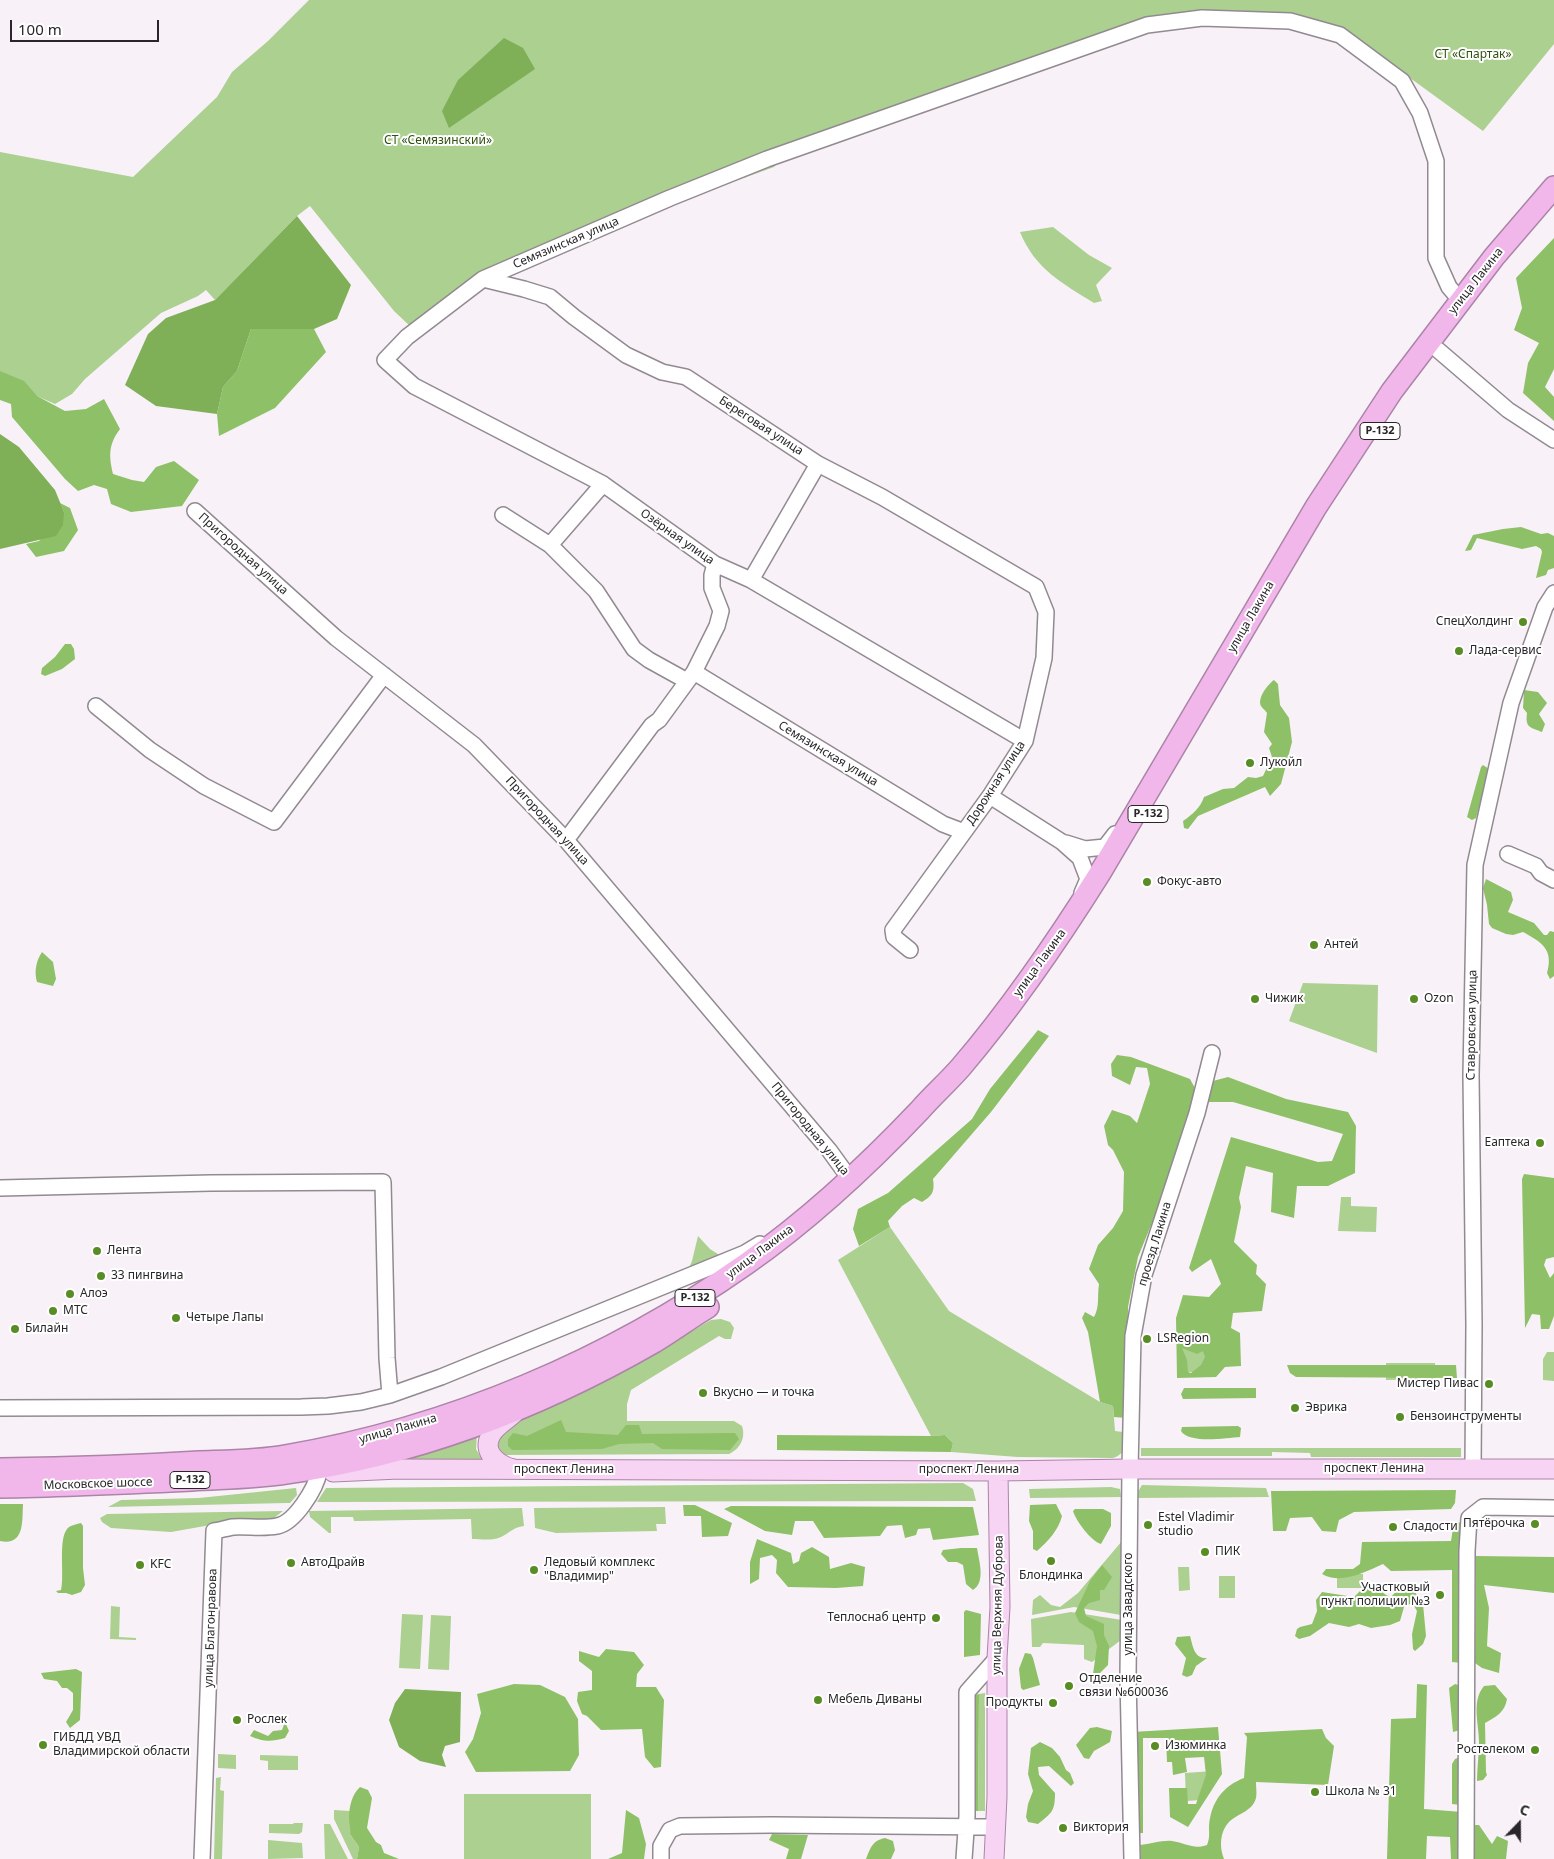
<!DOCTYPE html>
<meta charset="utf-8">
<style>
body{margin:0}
#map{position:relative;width:1554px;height:1859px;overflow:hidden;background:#f9f1f8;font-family:"Noto Sans",sans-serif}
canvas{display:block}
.north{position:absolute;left:1494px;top:1799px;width:50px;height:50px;-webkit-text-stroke:4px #fff;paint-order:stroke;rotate:22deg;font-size:14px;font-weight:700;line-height:20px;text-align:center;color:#292629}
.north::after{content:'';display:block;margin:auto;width:18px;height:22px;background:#292629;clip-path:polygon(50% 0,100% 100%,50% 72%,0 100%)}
.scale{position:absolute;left:10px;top:20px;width:149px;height:22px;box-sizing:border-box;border:2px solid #292629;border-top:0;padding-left:6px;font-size:15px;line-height:18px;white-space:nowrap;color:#292629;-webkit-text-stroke:4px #fff;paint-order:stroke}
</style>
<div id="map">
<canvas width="1554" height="1859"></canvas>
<div class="north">С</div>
<div class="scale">100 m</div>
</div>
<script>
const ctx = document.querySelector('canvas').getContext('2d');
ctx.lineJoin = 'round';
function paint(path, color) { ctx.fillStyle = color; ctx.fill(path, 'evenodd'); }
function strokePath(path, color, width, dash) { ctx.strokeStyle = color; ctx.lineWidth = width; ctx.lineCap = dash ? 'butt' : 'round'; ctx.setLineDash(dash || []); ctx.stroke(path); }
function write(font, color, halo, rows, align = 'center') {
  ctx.font = font + ' "Noto Sans",sans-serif'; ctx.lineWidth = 4; ctx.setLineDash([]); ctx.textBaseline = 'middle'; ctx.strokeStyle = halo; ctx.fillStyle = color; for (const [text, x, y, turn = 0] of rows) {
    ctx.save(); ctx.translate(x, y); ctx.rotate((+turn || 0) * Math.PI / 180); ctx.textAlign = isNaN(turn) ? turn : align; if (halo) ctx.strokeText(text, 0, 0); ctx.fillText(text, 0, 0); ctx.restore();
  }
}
paint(new Path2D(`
 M309,0H1554V44L1483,131L1344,30L1204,24L1148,31L929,110L780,160L774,167L483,273L412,328L394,311L310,206L297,216L215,300L206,290L198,296L161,313L85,379L72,394L55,404L0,380V152L133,177L217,97L232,72L268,41Z
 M1053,227L1089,255L1112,268L1096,285L1102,301L1094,303C1062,283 1035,269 1020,232Z
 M1303,983L1378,985L1377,1053L1289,1021Z
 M1341,1197H1351V1206L1377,1207L1376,1232L1338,1231Z
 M890,1227L949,1311L1100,1402L1113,1406L1115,1431L1123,1432C1131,1442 1124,1455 1113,1458L1018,1457L951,1452L953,1443L945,1435L931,1436L838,1260Z
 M698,1236L710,1249L721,1256L688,1270L692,1261Z
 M721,1319L730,1322L734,1328L731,1339H725L719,1336L631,1390L627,1404V1421H734L742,1426C746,1438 740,1449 729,1454L501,1455L494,1441L512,1424L641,1361L711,1320Z
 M1182,1344H1217V1372H1182Z
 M1547,1352H1554V1381L1543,1380V1359Z
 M1386,1363H1435L1436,1379L1386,1380Z
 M477,1434L476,1449L482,1459H403Z
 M1141,1448H1461V1457H1311L1310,1453L1272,1452V1456H1141Z
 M963,1483L973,1489L976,1501L317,1502L326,1488Z
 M1142,1485L1266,1488L1269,1497L1134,1498Z
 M1111,1487L1120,1489L1121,1497L1030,1498L1029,1489Z
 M296,1488L297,1495L290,1503H286L108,1507L121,1500L199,1498Z
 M665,1507L666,1524H656L657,1531L556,1533L535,1528L534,1508Z
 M522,1508L524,1526C512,1528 511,1532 501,1537C493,1541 481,1539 472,1539L471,1519L357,1521H354L353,1517H331V1533H329L310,1517L309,1511Z
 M283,1511L270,1521L222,1523L171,1532L111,1528L102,1522L100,1518L107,1514Z
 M1122,1541L1121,1615L1074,1607L1032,1615L1033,1600L1040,1595L1051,1605L1060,1607L1078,1593Z
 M1178,1567H1189L1190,1590L1179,1591Z
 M1337,1574H1363V1588H1337Z
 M1219,1576H1235V1598H1219Z
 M111,1606L120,1607L119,1637L136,1638V1640L110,1639Z
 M1071,1612L1122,1620L1121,1640L1092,1662L1084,1659V1645L1043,1643L1040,1647H1032L1031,1619Z
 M402,1614L423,1615L420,1669L399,1668Z
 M431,1615L451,1616L449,1670L428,1669Z
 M985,1693V1811H978L979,1694Z
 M218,1754L236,1755V1769L218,1768Z
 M260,1755L298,1756V1770H268V1761L260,1760Z
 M1213,1771L1202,1800L1186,1801L1185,1773Z
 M221,1777L220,1790L224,1791L222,1859H214L216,1778Z
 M464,1794H591V1859H464Z
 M334,1810L350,1811C349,1819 352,1826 350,1834L359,1847L357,1859H353L334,1819Z
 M294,1823H303L302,1832L299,1834L269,1833V1824H293Z
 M324,1824H330L348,1859H325Z
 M268,1840L302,1843L303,1858L268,1859Z`), '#abd08f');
paint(new Path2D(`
 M1554,238V369L1545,387L1554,397V421L1523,393L1528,363L1539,343L1514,330L1522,308L1516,278Z
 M251,329H314L326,352L275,408L219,436L217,414L223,387L237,371Z
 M0,371L24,381L37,396L65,411L86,409L104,399L120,429C108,445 109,456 113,474L132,480L144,482L156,467L174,461L199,480L182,506L131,512L111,504L107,489L94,485L78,491L65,479L12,417L11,404L0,400Z
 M60,503L70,508L78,530L64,551L36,557L26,544L39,541L64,512Z
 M1521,527L1541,534L1548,533L1554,536V568L1548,570L1546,575L1536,578L1542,552L1541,549L1536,546L1522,549L1477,538L1471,550L1465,551L1473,535L1503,529Z
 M65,644H71L74,649L75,659L62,669L45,676L41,674L42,668L55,657Z
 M1274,680L1278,684L1280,705L1289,718L1292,742L1281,784L1270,796L1265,787L1198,816L1188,829L1184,828L1183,821C1193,814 1200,808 1204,797L1223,789L1234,788L1248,777L1256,778L1263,776L1272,757L1269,748L1272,744L1264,732L1267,713C1265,710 1263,709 1261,706C1257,698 1268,684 1274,680Z
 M1524,690L1538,692L1547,703L1539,714L1545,724L1542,732C1530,727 1525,728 1527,713L1523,708Z
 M1483,765L1489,769L1488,775L1476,818L1472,820L1467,817L1481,767Z
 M1486,879L1511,892L1513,900L1508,912L1534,923L1544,935H1547L1550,931L1554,932V976L1550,979L1547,973C1554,949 1541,942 1523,932L1513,935L1506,934L1492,928L1489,924L1487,905L1483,888Z
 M42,952L53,962L56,979L53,986L37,982C34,972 36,961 42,952Z
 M1038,1030L1049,1036L991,1112L933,1179C935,1192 932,1196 922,1202L914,1198L902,1206L888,1221L890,1227L859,1246L853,1229L858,1209L888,1193L972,1119L990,1089Z
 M1117,1055L1131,1057L1190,1079L1196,1090L1167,1186L1138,1257L1128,1307L1127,1418L1114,1417L1113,1406L1100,1402L1088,1332L1082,1318L1085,1312L1094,1317C1100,1306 1097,1297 1099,1284L1089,1269L1098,1245L1113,1228L1123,1211L1124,1172L1113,1150L1108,1145L1104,1126L1112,1110L1130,1116L1137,1123L1150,1084L1147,1068L1136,1067L1130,1085L1112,1076L1111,1064Z
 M1228,1077L1286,1099L1348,1112L1356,1126L1355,1173L1328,1186H1297L1294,1218L1271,1212L1273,1173L1246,1166L1239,1198L1241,1207L1234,1242L1257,1265L1256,1274L1266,1284L1262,1311L1233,1313L1231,1328L1240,1333L1241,1366L1225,1367L1216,1377L1177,1378L1176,1318L1183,1295L1209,1297L1221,1284L1211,1259L1192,1272L1189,1268L1231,1137L1318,1162L1332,1161L1343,1134L1233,1102H1208L1213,1081ZM1182,1348L1197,1354L1203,1351L1205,1357L1201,1365L1191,1373L1188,1372L1187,1360Z
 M1524,1174L1554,1178V1257L1546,1259L1544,1265L1550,1278L1554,1273V1316L1549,1329H1541L1540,1315L1532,1314L1525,1328L1522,1179Z
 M1287,1365H1456L1457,1378L1296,1377L1290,1373Z
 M1184,1388H1256V1398L1183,1399L1181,1394Z
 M561,1420L566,1432L618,1435L626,1425H639L642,1434L735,1433L739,1439L730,1450L662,1449L653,1443L619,1444L602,1449L512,1450L508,1446V1439L513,1433L527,1436Z
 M1238,1426L1241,1428L1240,1437C1226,1438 1189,1444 1181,1431L1182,1427Z
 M777,1435L931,1436L945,1435L953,1443L951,1452L777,1450Z
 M1456,1490L1455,1503L1451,1509L1354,1512L1339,1520L1336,1532L1322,1531L1312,1517L1290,1518L1286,1531H1273L1271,1491Z
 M0,1504H23C22,1521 25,1546 0,1541Z
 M1056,1504L1062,1516C1058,1531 1048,1541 1037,1551L1033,1549V1531L1029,1521L1030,1505Z
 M683,1505H695L732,1523L728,1536L702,1537L701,1516H684Z
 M731,1506L973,1507L979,1535L933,1540L930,1528L918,1529L916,1535L905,1538L902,1525L887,1526L880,1536L824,1538L813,1521H795L792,1535L765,1531L724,1509Z
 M1075,1509H1103L1111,1513V1526L1101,1544C1091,1541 1076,1521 1073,1511Z
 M1454,1522L1466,1523L1462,1663L1452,1662V1570L1391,1571L1383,1564C1365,1572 1341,1585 1322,1574L1326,1569H1353L1360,1564L1362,1542L1451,1541Z
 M81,1523L83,1526V1568L85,1585L81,1592L72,1595L66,1593H58L56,1591L61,1590C65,1575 57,1536 69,1527C72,1525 77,1524 81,1523Z
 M757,1539L791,1553L793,1564L799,1561L801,1553L812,1547L829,1557L830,1569L851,1563L865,1567L863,1586L836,1588L788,1587L776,1573L777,1560L772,1555L760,1558L759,1579L750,1584V1562Z
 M961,1548H977C979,1561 986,1582 973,1590L966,1584L963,1565L957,1562H948L941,1554L943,1550Z
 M1476,1556L1554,1557V1593L1484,1585L1489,1608L1487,1646L1501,1653L1499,1673L1482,1668L1475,1663Z
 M1102,1565L1112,1577L1104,1590H1100V1600L1089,1603L1084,1608L1086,1616L1104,1624V1635L1109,1646L1108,1665L1098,1675L1093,1674L1097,1646L1093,1631L1079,1622L1075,1613L1090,1581Z
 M1402,1585L1413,1589L1423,1604L1426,1636L1423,1644L1415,1651L1413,1649L1412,1634L1417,1611L1414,1606L1410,1604L1404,1607L1400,1621L1390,1625L1371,1628L1359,1624L1349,1627L1329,1623L1310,1636L1299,1639L1295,1636L1297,1629L1300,1627L1312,1624L1317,1611L1316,1600L1322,1592L1354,1597L1361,1590L1376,1587L1386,1595L1391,1597Z
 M966,1610L981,1614L980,1655L964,1657V1612Z
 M1190,1636C1193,1646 1194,1659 1207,1658L1196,1666L1192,1675L1187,1677L1182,1675L1186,1658L1175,1644L1177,1637Z
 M606,1649L634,1652L644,1665L637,1674L636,1687H656L664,1700L661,1767L654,1768L645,1757L642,1729L601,1730L587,1716L582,1714L577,1701L578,1692L592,1690V1671L579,1661V1651L599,1657Z
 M1025,1653L1031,1654L1033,1658L1040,1685L1023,1690L1021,1688L1019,1669Z
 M76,1669L82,1672L80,1720L70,1728L66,1722L73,1710V1693L67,1688H62L57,1681L44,1679L41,1673Z
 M514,1684L540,1685L565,1697L578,1719L579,1755L570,1771L476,1772L465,1752L473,1739L481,1713L477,1694Z
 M1417,1684L1427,1685L1424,1809L1462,1812V1859H1451L1450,1837L1427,1836L1426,1859H1387L1391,1719L1416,1718Z
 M1455,1684L1462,1686L1460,1730L1453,1732L1449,1688Z
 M1495,1685L1507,1699C1505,1712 1496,1717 1485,1723L1486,1772L1487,1775L1483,1780L1477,1781C1477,1768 1479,1755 1479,1742C1479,1724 1471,1701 1484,1686Z
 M979,1694L978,1811H973V1696Z
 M285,1722L289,1731L285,1738C270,1742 265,1742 250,1736L254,1730L268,1736L273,1731L282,1730Z
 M1097,1727L1112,1731L1110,1742L1094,1751L1089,1759L1084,1758L1076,1745L1090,1728Z
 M1218,1727L1222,1774L1188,1827L1170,1817L1169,1788H1187L1188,1804H1196L1206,1775L1204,1757L1185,1758L1187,1772L1173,1775L1172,1762H1167L1166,1738H1143V1833H1133L1132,1732Z
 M1322,1729L1326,1738L1334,1746L1328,1785L1256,1782C1256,1787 1257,1794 1256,1798C1252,1812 1238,1813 1229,1822C1220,1831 1219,1847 1224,1859H1141L1140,1845C1150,1844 1163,1840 1172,1841C1186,1843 1194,1850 1207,1845C1210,1838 1209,1833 1209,1826C1211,1802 1223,1786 1244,1778L1247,1737L1244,1733Z
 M1040,1742L1052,1748L1060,1757L1066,1770L1070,1773L1074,1783L1071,1786L1049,1766L1038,1767L1039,1775L1055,1793C1055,1811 1052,1813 1038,1824L1028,1822L1026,1817L1028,1804L1033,1791L1028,1774L1031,1748Z
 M1460,1757L1461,1805L1452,1804V1764L1455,1759Z
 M360,1787L368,1790L372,1798L367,1828L376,1842L381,1845L384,1853L399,1859H357L359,1847L350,1834C351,1828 349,1824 349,1818C349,1807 352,1794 360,1787Z
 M626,1810L639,1818L646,1844L644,1859H608L622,1853Z
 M1471,1825H1479L1492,1844L1497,1836L1508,1841L1506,1859H1471Z
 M772,1834L808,1835L801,1859H786L789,1849L769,1840Z
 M885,1838L893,1841L895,1850L891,1859H866C871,1847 872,1841 885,1838Z`), '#8ec067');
paint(new Path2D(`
 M504,38L523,48L535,69L449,128L442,111L458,80Z
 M297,216L351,285L337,319L314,329H251L237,371L223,387L217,414L156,406L125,385L148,334L166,318L215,300Z
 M0,434L19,447L55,490L64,512L63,525L56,536L0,549Z
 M405,1689L461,1692L460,1742L445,1746L442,1755L446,1767L420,1761L399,1747L389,1720L395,1703Z`), '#7fb057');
const minor = new Path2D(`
 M483,279L524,289L550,297L574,317L626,355L662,372L686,377L818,464L882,497L1036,587L1046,612L1044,658L1025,741L990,796L893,930L894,937L910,950
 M1438,350L1508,410L1554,440
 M195,511L336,638L474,745L566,840L829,1150L850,1179
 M503,515L550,545L596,591L634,649L649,660L687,681
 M550,545L603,484
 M751,580L818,464
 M694,672L943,824L964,832
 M96,706L150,750L204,786L274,822L384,675
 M1025,741L751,580L715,564L603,484L414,386L385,360L407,337L483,279L670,198L767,159L1147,25L1202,18L1290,21L1340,35L1402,81L1420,113L1436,161V258L1449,287L1460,300
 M990,796L1062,842L1080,858L1088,879L1082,893
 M566,840L652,725L659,720L694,672L717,626L721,611L712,588V575L715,564
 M1066,843L1085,849L1105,847L1115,834
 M1508,854L1536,866L1541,873L1554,880
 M0,1188L211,1183L383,1182L387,1358L390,1395
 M0,1408L301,1407L328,1406L361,1402L390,1395L441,1377L745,1253L760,1244
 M1473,1469L1474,1325L1471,1075L1475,865L1511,703L1545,607L1554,593
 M202,1859L214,1531C220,1530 227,1528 233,1527C248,1526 263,1529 277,1526C295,1523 316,1488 319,1472
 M661,1859V1846L670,1830L680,1826L772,1825L996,1827
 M964,1859L967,1816V1692L997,1658
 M1132,1859L1128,1678L1130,1469L1133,1336L1144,1275L1197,1113L1212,1053
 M1466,1859L1467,1551L1469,1518L1483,1507L1554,1508`);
const major = new Path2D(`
 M513,1469C498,1465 481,1452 491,1435C495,1426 507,1420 514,1413
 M333,1472L399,1469L998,1471L1130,1469H1554
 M994,1859L997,1797V1658L1000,1607L998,1471`);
const highway = new Path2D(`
 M0,1469C66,1468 133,1466 199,1462C227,1461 257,1461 285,1456C450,1428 609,1360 746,1264C810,1219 867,1166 920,1110C933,1095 948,1082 961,1067C1013,1006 1058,940 1100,873L1316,507L1392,391L1494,257L1554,187
 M0,1487C64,1486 128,1483 192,1480C224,1478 256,1478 287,1473C416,1455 541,1407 654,1342C672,1331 690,1318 708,1307`);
strokePath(minor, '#928a91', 18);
strokePath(major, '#ab84a7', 21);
strokePath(highway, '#ab84a7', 24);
strokePath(minor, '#fff', 15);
strokePath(major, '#f7d4f3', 19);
strokePath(highway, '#f1b7eb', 21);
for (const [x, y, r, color] of [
 [1523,622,5,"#588c24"],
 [1459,651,5,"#588c24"],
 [1250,763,5,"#588c24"],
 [1147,882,5,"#588c24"],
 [1314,945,5,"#588c24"],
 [1255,999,5,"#588c24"],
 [1414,999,5,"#588c24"],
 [1540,1143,5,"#588c24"],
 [97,1251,5,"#588c24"],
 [101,1276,5,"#588c24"],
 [70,1294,5,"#588c24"],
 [53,1311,5,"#588c24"],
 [176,1318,5,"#588c24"],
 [15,1329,5,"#588c24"],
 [1147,1339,5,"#588c24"],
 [1489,1384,5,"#588c24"],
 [703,1393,5,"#588c24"],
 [1295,1408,5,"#588c24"],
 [1400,1417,5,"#588c24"],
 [1535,1524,5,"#588c24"],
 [1148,1525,5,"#588c24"],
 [1393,1527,5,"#588c24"],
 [1205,1552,5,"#588c24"],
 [1051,1561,5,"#588c24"],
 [291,1563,5,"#588c24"],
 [140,1565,5,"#588c24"],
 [534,1570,5,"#588c24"],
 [1440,1595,5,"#588c24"],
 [936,1618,5,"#588c24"],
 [1069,1686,5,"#588c24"],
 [818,1700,5,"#588c24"],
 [1053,1703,5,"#588c24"],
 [237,1720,5,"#588c24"],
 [43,1745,5,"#588c24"],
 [1155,1746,5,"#588c24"],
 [1535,1750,5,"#588c24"],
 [1315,1792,5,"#588c24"],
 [1063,1828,5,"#588c24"]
]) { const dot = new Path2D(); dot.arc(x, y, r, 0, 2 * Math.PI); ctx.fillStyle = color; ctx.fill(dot); strokePath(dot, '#fff', 2); }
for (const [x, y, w] of [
 [1380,431,40],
 [1148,814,40],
 [695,1298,40],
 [190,1480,40]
]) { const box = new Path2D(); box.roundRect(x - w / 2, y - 8.5, w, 17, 4); ctx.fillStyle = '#fff'; ctx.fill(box); strokePath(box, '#292629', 1); }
write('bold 11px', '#292629', null, [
 ["Р-132",1380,431],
 ["Р-132",1148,814],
 ["Р-132",695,1298],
 ["Р-132",190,1480]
]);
write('12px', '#315011', '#fff', [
 ["СТ «Спартак»",1473,55],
 ["СТ «Семязинский»",438,141]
]);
write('12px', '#292629', '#fff', [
 ["Семязинская улица",566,243,-23],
 ["улица Лакина",1476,281,-52],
 ["Береговая улица",761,426,33],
 ["Озёрная улица",677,537,35],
 ["Пригородная улица",243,554,42],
 ["улица Лакина",1251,617,-60],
 ["Семязинская улица",828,754,31],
 ["Дорожная улица",996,783,-57],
 ["Пригородная улица",547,821,47],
 ["улица Лакина",1040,963,-54],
 ["Ставровская улица",1472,1025,-89],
 ["Пригородная улица",810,1129,51],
 ["проезд Лакина",1155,1244,-73],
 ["улица Лакина",760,1252,-37],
 ["улица Лакина",398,1429,-16],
 ["проспект Ленина",1374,1469],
 ["проспект Ленина",564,1470],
 ["проспект Ленина",969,1470],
 ["Московское шоссе",98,1484,-2],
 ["улица Завадского",1129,1604,-90],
 ["улица Верхняя Дуброва",998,1605,-89],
 ["улица Благонравова",211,1628,-88]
]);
write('12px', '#292629', '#fff', [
 ["СпецХолдинг",1513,622,"right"],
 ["Лада-сервис",1469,651],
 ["Лукойл",1260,763],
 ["Фокус-авто",1157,882],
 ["Антей",1324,945],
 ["Чижик",1265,999],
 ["Ozon",1424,999],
 ["Еаптека",1530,1143,"right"],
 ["Лента",107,1251],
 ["33 пингвина",111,1276],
 ["Алоэ",80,1294],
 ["МТС",63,1311],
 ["Четыре Лапы",186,1318],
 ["Билайн",25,1329],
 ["LSRegion",1157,1339],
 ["Мистер Пивас",1479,1384,"right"],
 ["Вкусно — и точка",713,1393],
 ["Эврика",1305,1408],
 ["Бензоинструменты",1410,1417],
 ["Estel Vladimir",1158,1518],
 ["studio",1158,1532],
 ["Пятёрочка",1525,1524,"right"],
 ["Сладости",1403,1527],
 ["ПИК",1215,1552],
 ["АвтоДрайв",301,1563],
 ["Ледовый комплекс",544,1563],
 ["\"Владимир\"",544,1577],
 ["KFC",150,1565],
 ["Блондинка",1051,1576,"center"],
 ["Участковый",1430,1588,"right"],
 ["пункт полиции №3",1430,1602,"right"],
 ["Теплоснаб центр",926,1618,"right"],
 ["Отделение",1079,1679],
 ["связи №600036",1079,1693],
 ["Мебель Диваны",828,1700],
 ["Продукты",1043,1703,"right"],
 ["Рослек",247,1720],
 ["ГИБДД УВД",53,1738],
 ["Владимирской области",53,1752],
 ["Изюминка",1165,1746],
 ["Ростелеком",1525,1750,"right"],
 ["Школа № 31",1325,1792],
 ["Виктория",1073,1828]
], 'left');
</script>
